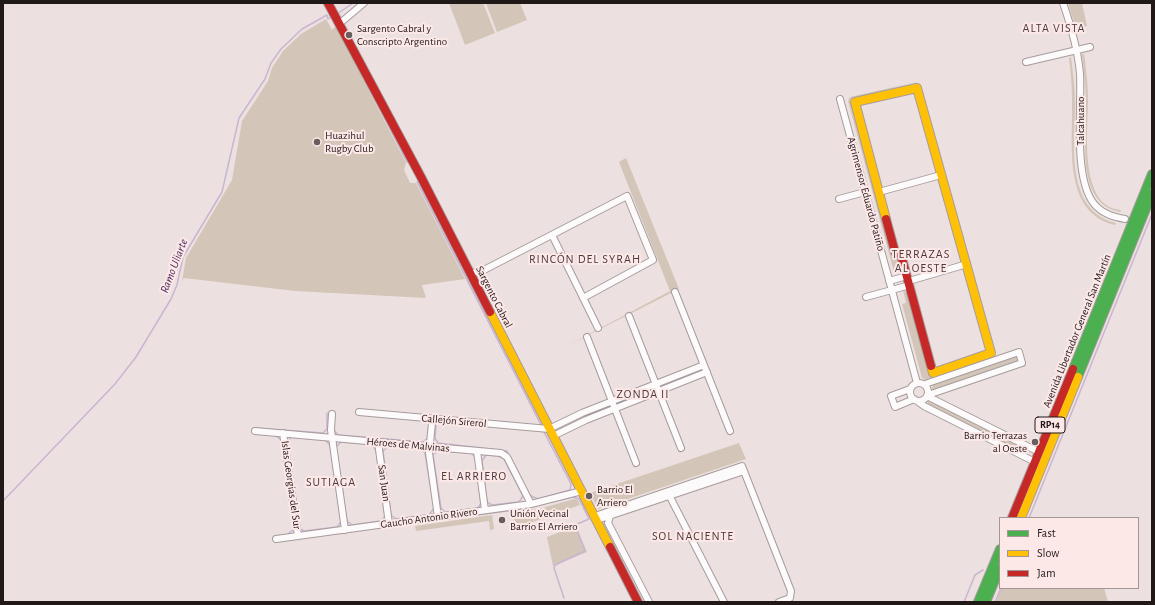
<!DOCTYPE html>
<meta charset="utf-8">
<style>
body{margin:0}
#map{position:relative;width:1155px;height:605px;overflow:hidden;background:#ede0e0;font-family:"Alegreya Sans",sans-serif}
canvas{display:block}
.frame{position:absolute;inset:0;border:4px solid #211818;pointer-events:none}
.legend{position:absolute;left:999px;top:517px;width:140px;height:72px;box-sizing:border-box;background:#fde8e8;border:1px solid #a59595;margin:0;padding:5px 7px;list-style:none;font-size:12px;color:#211818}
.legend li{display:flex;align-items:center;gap:8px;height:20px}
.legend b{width:20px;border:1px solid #a59595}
</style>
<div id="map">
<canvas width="1155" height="605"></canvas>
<div class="frame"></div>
<ul class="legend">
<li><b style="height:5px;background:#4caf50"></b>Fast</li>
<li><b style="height:5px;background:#ffc107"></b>Slow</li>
<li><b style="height:5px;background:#c62828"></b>Jam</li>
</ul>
</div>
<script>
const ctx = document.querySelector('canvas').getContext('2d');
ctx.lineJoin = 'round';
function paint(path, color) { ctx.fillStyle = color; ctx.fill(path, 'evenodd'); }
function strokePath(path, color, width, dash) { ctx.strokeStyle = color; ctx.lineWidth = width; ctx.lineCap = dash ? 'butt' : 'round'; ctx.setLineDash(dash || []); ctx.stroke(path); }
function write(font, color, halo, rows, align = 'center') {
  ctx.font = font + ' "Alegreya Sans",sans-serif'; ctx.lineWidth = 4; ctx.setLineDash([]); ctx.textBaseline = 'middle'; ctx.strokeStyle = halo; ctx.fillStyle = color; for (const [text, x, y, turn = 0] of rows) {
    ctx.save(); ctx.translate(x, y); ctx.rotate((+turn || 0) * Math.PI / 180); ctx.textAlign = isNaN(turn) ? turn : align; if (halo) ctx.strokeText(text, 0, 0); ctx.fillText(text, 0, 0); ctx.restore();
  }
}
paint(new Path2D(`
 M449,3H483L495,33L465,45Z
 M486,3H520L527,20L497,32Z
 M1068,3H1082L1087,26L1076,29Z
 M326,19L332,30L336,26L406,163L404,170L410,183H416L465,279L422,285L426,298L295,291L184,278L182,281L186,258L232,180L242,121L268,81L272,68L283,51L301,34Z
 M1082,54H1084C1086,69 1088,84 1088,100C1088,128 1078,207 1121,210L1120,212C1076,204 1086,139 1086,106C1086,89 1084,72 1082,54Z
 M1071,57C1073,72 1075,88 1075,103C1075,143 1064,210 1116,223L1115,225C1062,213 1073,143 1072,103C1072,88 1071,73 1069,58Z
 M921,81L850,99L892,256L898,258L901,269L898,273V271L894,272L848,101L850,97Z
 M626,158L679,289L563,348L670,291L619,162Z
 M903,290L907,293L930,378L998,356L926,380L922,378L902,304L906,303Z
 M1021,355L1022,360L934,390L932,389L933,385Z
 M928,400L1018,445V448L1016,449L928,404Z
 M739,443L746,459L598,509L590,493Z
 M574,499L578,500L580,505L513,529L512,525L516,523L512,512L539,509Z
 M492,515L494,529L490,530L489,521L416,531L415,526Z
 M576,526L587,552L553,566L547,537Z
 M1001,588H1104L1108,602H996Z`), '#d3c5b7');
strokePath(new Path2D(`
 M323,3L328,11
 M337,14L353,3
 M365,80L407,162
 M417,182L541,425
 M436,424L435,438L438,443L507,451L509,456
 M256,428L323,433L327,429V413
 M334,430L338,435L423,442L429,437
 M275,435L281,440L294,529L288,534
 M291,437L325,440L330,445L341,522L337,527L304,531L299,528L287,442Z
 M341,442L371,444L376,450L385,516L381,521L352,525L347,521L336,447Z
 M388,446L421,449L425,453L434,508L429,515L396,519L391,515L383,451Z
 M438,451L471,453L475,457L481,503L478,508L445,512L441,508L433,455Z
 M486,455L498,456L504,459L523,496L519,502L492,505L487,502L482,461Z
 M529,495L538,499L570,490L571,484L544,432
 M3,501L115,384L136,357L171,299L177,285L183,257L222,192L239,118L265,79L271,63L281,49L302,29L327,15L328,19L332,16
 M1029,518L1152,214
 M416,523L522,509L573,497L579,499L589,519L575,525L585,551L555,565L554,568L564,598
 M274,536L284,535
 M964,602L975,575L983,570
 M995,602L1001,588`), '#c9b5d1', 1.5);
const street = new Path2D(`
 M1063,3C1071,26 1078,50 1080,74C1082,107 1072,184 1097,207C1105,215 1115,217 1125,219
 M339,24L364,3
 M1026,62L1090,47
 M840,99L917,383
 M879,192L941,175
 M839,199L865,192
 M552,235L598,328
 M471,275L477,271L480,272L627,196L653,260L583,298
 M889,281L907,276
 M909,281L967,264
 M675,292L730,431
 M866,297L910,285
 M629,316L681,448
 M587,337L636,463
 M910 392a9 9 0 1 1 18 0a9 9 0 1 1-18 0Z
 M925,384L1019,352L1022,363L928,395
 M910,389L891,396L895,407L914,399
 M927,396L1039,452
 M917,401L924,406L1035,462
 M359,412L549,429L582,413L704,365
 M332,414L331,430L345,530
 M432,423L429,453L438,517
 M255,431L501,453L507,457L531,504
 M283,433L298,536
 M553,436L586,420L707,372
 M378,442L389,524
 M477,451L485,510
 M668,493L724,602
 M595,516L742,466L791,591L790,598L779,602
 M610,516L608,523L649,602
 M597,520L744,471
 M276,539L531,504L582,491`);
const fast = new Path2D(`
 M1073,369L1152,174
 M1078,377L1152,194
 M978,602L1000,549
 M986,602L1000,568`);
const slow = new Path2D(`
 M917,88L991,353L933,373L931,366
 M886,219L855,102L917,88
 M490,312L610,547
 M1021,518L1078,377`);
const jam = new Path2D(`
 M328,3L421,177L490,312
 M886,219L895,252L901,255L931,366
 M1012,518L1073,369
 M610,547L638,602`);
strokePath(street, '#a69c9c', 8);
strokePath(fast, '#a69c9c', 10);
strokePath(slow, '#a69c9c', 10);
strokePath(jam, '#a69c9c', 10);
strokePath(street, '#fcfafa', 6);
strokePath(fast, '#4caf50', 8);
strokePath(slow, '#ffc107', 8);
strokePath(jam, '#c62828', 8);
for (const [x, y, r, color] of [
 [349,35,4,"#685e5e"],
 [317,142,4,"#685e5e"],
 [1035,442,4,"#685e5e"],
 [589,496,4,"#685e5e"],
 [502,520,4,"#685e5e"]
]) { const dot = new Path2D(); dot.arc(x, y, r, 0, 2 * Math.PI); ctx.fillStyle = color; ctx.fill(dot); strokePath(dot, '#fde8e8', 1.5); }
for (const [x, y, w] of [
 [1050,425,30]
]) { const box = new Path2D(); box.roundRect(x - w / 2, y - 8, w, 16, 3); ctx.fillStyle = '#fde8e8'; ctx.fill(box); strokePath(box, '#211818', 1); }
write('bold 10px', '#211818', null, [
 ["RP14",1050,425]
]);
write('11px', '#211818', '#fde8e8', [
 ["Sargento Cabral y",357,29],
 ["Conscripto Argentino",357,42],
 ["Huazihul",325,136],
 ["Rugby Club",325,149],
 ["Barrio Terrazas",1027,436,"right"],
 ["al Oeste",1027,449,"right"],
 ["Barrio El",597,490],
 ["Arriero",597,503],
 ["Unión Vecinal",510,514],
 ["Barrio El Arriero",510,527]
], 'left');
write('11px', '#211818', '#fde8e8', [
 ["Talcahuano",1081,121,-90],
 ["Agrimensor Eduardo Patiño",866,194,75],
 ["Sargento Cabral",494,297,63],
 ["Avenida Libertador General San Martín",1077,331,-68],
 ["Callejón Sirerol",454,421,5],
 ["Héroes de Malvinas",408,445,5],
 ["San Juan",384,483,82],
 ["Islas Georgias del Sur",291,485,82],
 ["Gaucho Antonio Rivero",429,518,-8]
]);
ctx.letterSpacing = '1px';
write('12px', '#4d3939', '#fde8e8', [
 ["ALTA VISTA",1054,28],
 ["TERRAZAS",921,254],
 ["AL OESTE",921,268],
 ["RINCÓN DEL SYRAH",585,259],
 ["ZONDA II",643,394],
 ["EL ARRIERO",474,476],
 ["SUTIAGA",331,482],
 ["SOL NACIENTE",693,536]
]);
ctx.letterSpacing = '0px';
write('italic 12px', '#4c2d5f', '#fde8e8', [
 ["Ramo Uliarte",174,266,-69]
]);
</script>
